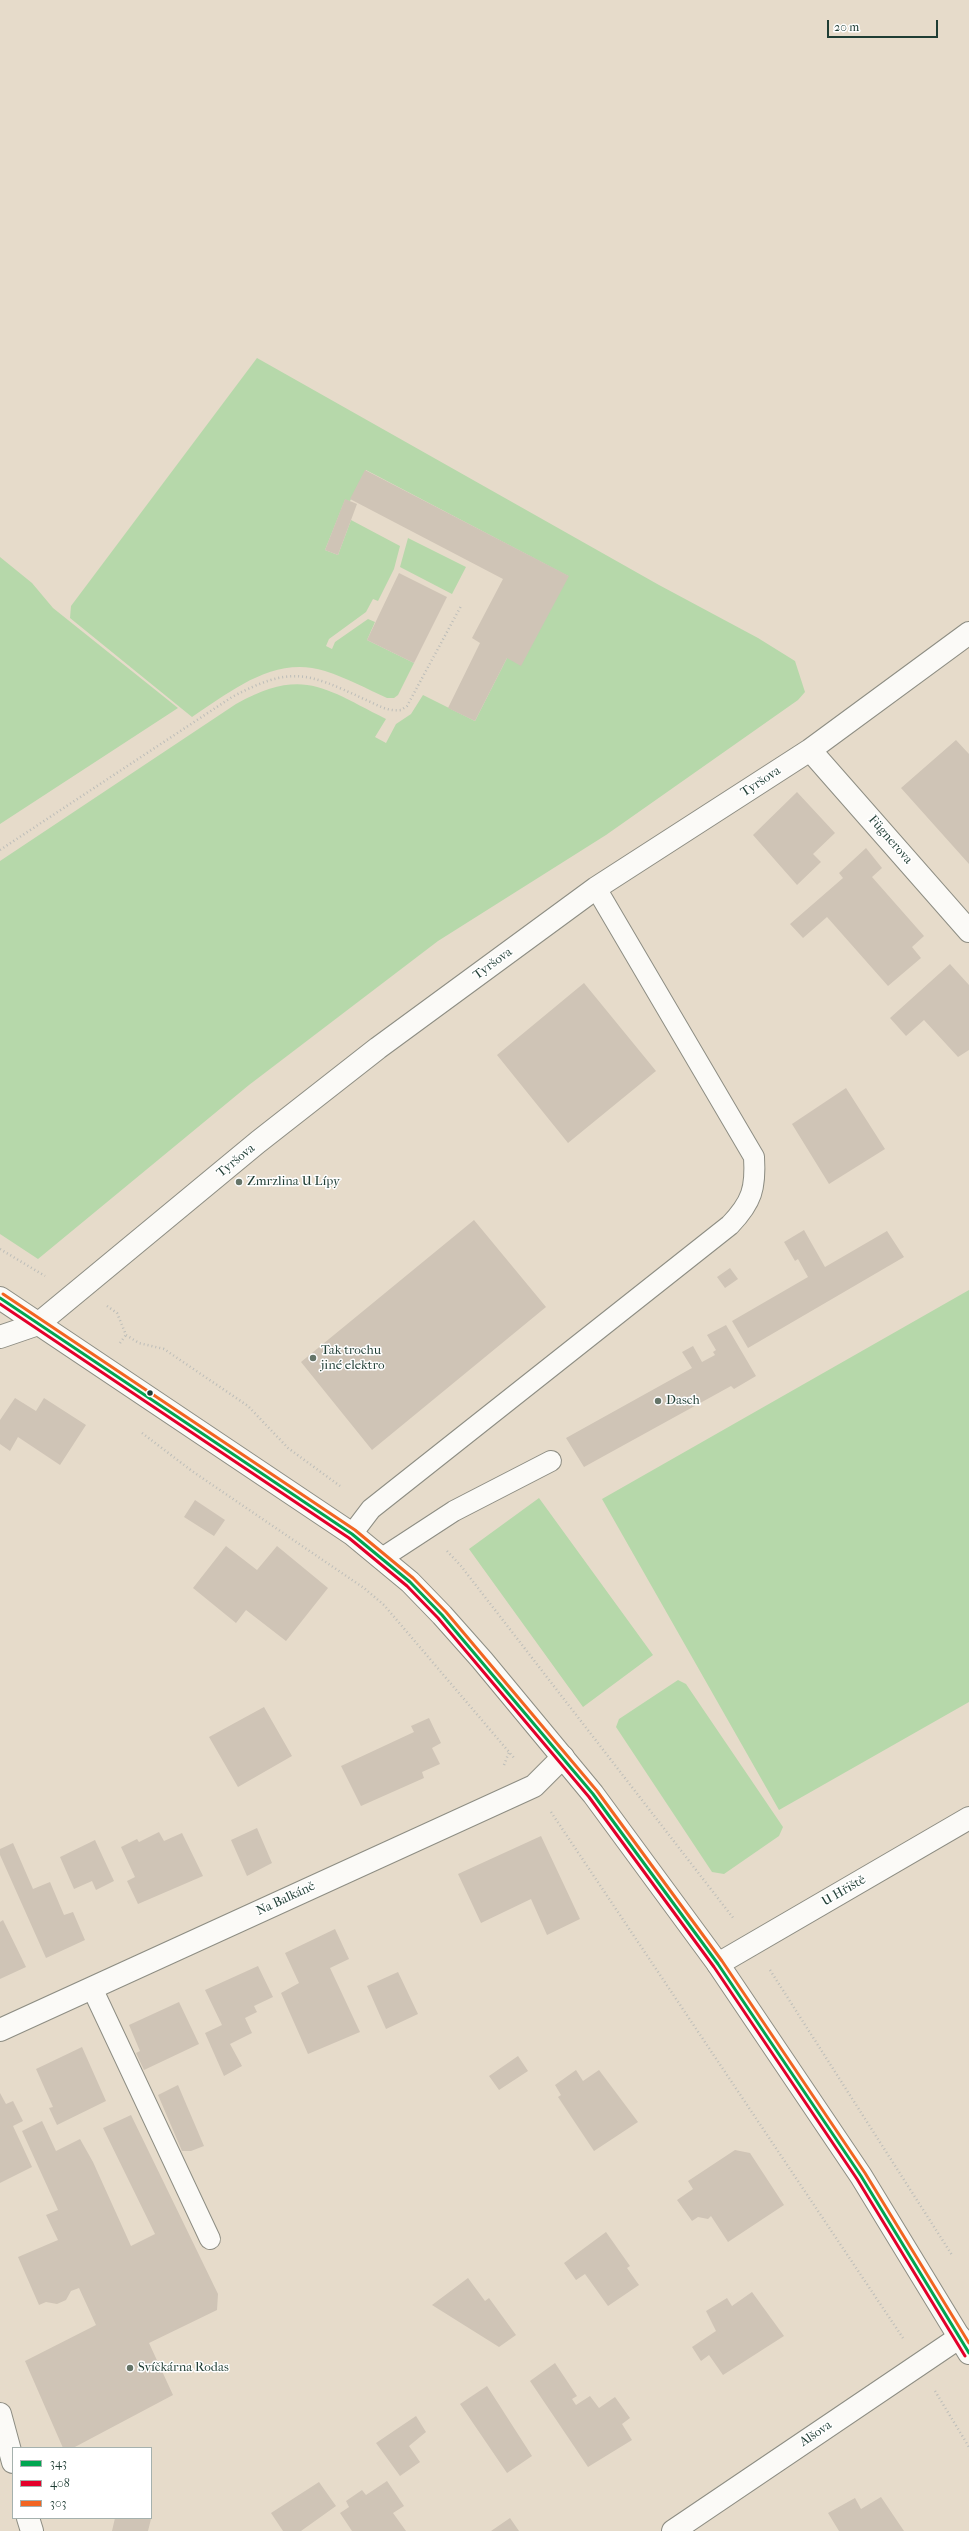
<!DOCTYPE html>
<meta charset="utf-8">
<style>
body{margin:0}
#map{position:relative;width:969px;height:2531px;overflow:hidden;background:#e6dbca;font-family:"IM FELL French Canon",serif}
canvas{display:block}
.legend{position:absolute;left:12px;top:2447px;width:140px;height:72px;box-sizing:border-box;background:#fff;border:1px solid #a5b1ae;margin:0;padding:5px 7px;list-style:none;font-size:12px;color:#1f3d34}
.legend li{display:flex;align-items:center;gap:8px;height:20px}
.legend b{width:20px;border:1px solid #a5b1ae}
.scale{position:absolute;left:827px;top:20px;width:111px;height:18px;box-sizing:border-box;border:2px solid #1f3d34;border-top:0;padding-left:5px;font-size:12px;line-height:14px;white-space:nowrap;color:#1f3d34;-webkit-text-stroke:3px #fff;paint-order:stroke}
</style>
<div id="map">
<canvas width="969" height="2531"></canvas>
<ul class="legend">
<li><b style="height:5px;background:#00a651"></b>343</li>
<li><b style="height:5px;background:#e4002b"></b>408</li>
<li><b style="height:5px;background:#f26522"></b>303</li>
</ul>
<div class="scale">20 m</div>
</div>
<script>
const ctx = document.querySelector('canvas').getContext('2d');
ctx.lineJoin = 'round';
function paint(path, color) { ctx.fillStyle = color; ctx.fill(path, 'evenodd'); }
function strokePath(path, color, width, dash) { ctx.strokeStyle = color; ctx.lineWidth = width; ctx.lineCap = dash ? 'butt' : 'round'; ctx.setLineDash(dash || []); ctx.stroke(path); }
function write(font, color, halo, rows, align = 'center') {
  ctx.font = font + ' "IM FELL French Canon",serif'; ctx.lineWidth = 3; ctx.setLineDash([]); ctx.textBaseline = 'middle'; ctx.strokeStyle = halo; ctx.fillStyle = color; for (const [text, x, y, turn = 0] of rows) {
    ctx.save(); ctx.translate(x, y); ctx.rotate((+turn || 0) * Math.PI / 180); ctx.textAlign = isNaN(turn) ? turn : align; if (halo) ctx.strokeText(text, 0, 0); ctx.fillText(text, 0, 0); ctx.restore();
  }
}
paint(new Path2D(`
 M257,358L659,585L758,638L795,661L805,692L798,700L606,835L438,941L249,1085L38,1259L0,1234V861L236,704C303,667 324,688 386,719L375,737L386,743L396,724L411,714L423,695L475,721L507,658L568,576L366,470L350,501L345,500L325,550L338,555L351,520L400,546L394,569L378,601L373,599L366,612L329,639L326,646L332,649L335,642L368,619L375,622L367,640L414,663L398,695L394,698H387C367,689 347,678 325,671C274,655 232,691 192,717L70,618L71,606Z
 M408,538L466,567L452,594L400,567Z
 M0,557L32,583L53,608L178,708L0,824Z
 M969,1290V1702L779,1810L602,1499Z
 M539,1498L653,1655L583,1707L469,1549Z
 M678,1680L686,1684L783,1827L779,1836L724,1874L712,1872L616,1727L619,1719Z`), '#b6d8aa');
paint(new Path2D(`
 M365,470L569,576L521,666L507,658L475,721L448,708L480,643L472,638L503,579L350,499Z
 M345,499L357,504L338,555L325,550Z
 M399,573L447,597L414,663L367,640Z
 M956,740L969,754V864L901,788Z
 M797,792L835,833L813,854L821,862L797,885L753,835Z
 M866,848L882,868L872,877L924,936L912,947L921,958L888,986L827,917L803,938L790,924L843,878L839,873Z
 M950,964L969,985V1050L958,1057L924,1020L906,1036L890,1018Z
 M584,983L656,1071L568,1143L497,1055Z
 M846,1088L885,1149L829,1184L792,1124Z
 M474,1220L546,1307L372,1450L301,1362Z
 M804,1230L825,1267L887,1231L904,1257L748,1348L732,1321L808,1277L798,1259L795,1261L784,1242Z
 M730,1268L738,1279L725,1288L717,1277Z
 M726,1325L756,1376L734,1389L731,1386L584,1467L566,1438L692,1368L682,1352L693,1346L702,1362L715,1355L713,1352L716,1350L707,1335Z
 M15,1398L36,1411L44,1398L86,1425L60,1465L18,1437L10,1451L0,1444V1420Z
 M195,1500L225,1520L214,1536L184,1517Z
 M226,1546L257,1570L277,1546L328,1588L286,1641L246,1610L236,1623L193,1588Z
 M264,1707L292,1756L238,1787L209,1737Z
 M429,1718L441,1743L432,1748L440,1764L422,1772L424,1778L361,1806L341,1766L414,1732L411,1726Z
 M257,1828L272,1863L247,1876L231,1840Z
 M159,1832L164,1841L182,1833L203,1876L138,1904L127,1881L135,1877L121,1847L137,1839L139,1842Z
 M541,1836L580,1919L547,1935L531,1899L481,1923L458,1874Z
 M95,1840L114,1881L96,1890L92,1881L74,1889L60,1857Z
 M13,1843L33,1889L50,1882L64,1915L73,1912L85,1940L46,1958L0,1855V1849Z
 M3,1920L26,1967L0,1979V1922Z
 M335,1929L349,1959L330,1968L360,2032L308,2054L281,1993L299,1983L285,1953Z
 M258,1966L273,1997L254,2006L257,2012L245,2018L252,2033L230,2044L242,2066L224,2076L205,2033L222,2025L205,1990Z
 M398,1972L418,2014L386,2029L367,1986Z
 M179,2002L199,2044L144,2070L136,2053L140,2051L129,2025Z
 M82,2047L106,2101L57,2125L49,2108L53,2107L36,2069Z
 M518,2056L528,2071L499,2090L489,2076Z
 M576,2070L583,2081L599,2070L638,2122L594,2151L558,2097L561,2095L555,2085Z
 M178,2085L204,2146L191,2151H182L158,2095Z
 M0,2093L6,2104L13,2101L23,2121L13,2126L32,2167L0,2183Z
 M131,2115L218,2294L217,2310L149,2343L173,2395L73,2448H63L25,2361L96,2325L79,2288L71,2291L66,2300L57,2304L46,2302L39,2305L18,2257L58,2240L46,2215L58,2210L22,2131L42,2121L56,2151L80,2139L93,2162L131,2246L155,2234L103,2128Z
 M735,2150L750,2153L784,2205L728,2242L711,2216L708,2219L698,2217L692,2221L677,2200L693,2189L688,2181Z
 M606,2232L630,2266L627,2268L639,2285L608,2306L585,2274L576,2280L564,2263Z
 M468,2278L485,2301L489,2298L516,2335L499,2347L432,2305Z
 M752,2292L784,2336L723,2375L709,2355L701,2361L692,2347L716,2331L706,2311L727,2298L732,2306Z
 M555,2363L577,2396L572,2399L576,2405L590,2396L599,2408L615,2397L630,2418L622,2424L632,2440L588,2467L530,2381Z
 M487,2386L532,2456L507,2473L460,2404Z
 M416,2416L426,2432L409,2446L420,2462L400,2476L376,2443Z
 M387,2481L404,2506L393,2513L406,2531H352L340,2513L349,2507L346,2501L362,2490L366,2495Z
 M319,2482L336,2506L301,2531H283L271,2513Z
 M881,2497L904,2531H839L828,2513L855,2498L861,2509Z
 M115,2518H147L151,2519L148,2531H112Z
 M510,2518L519,2531H491Z`), '#cfc4b6');
const service = new Path2D(`
 M352,1534L371,1509L730,1225C752,1202 756,1188 754,1157L596,888
 M382,1558L454,1511L551,1461
 M92,1988L210,2239`);
const minor = new Path2D(`
 M810,750L969,931
 M0,1337L38,1324L258,1142L378,1048L596,888L810,750L969,633
 M718,1964L969,1818
 M0,2030L534,1786L563,1757
 M0,2414L13,2462
 M28,2518L32,2531
 M673,2531L960,2337`);
const tertiary = new Path2D(`
 M0,1298L352,1534L410,1582L442,1615L482,1660L593,1794L718,1964L861,2176L969,2353`);
strokePath(service, '#8d8d83', 22);
strokePath(minor, '#8d8d83', 24);
strokePath(tertiary, '#8d8d83', 24);
strokePath(new Path2D(`
 M0,850L232,697C291,666 306,672 364,699C376,704 387,712 401,710L407,706L461,606
 M0,1249L45,1276
 M107,1306L117,1313L126,1335L139,1343L164,1349L248,1406L288,1448L340,1486
 M120,1343L126,1335
 M142,1433L192,1471L364,1588L384,1605L515,1759
 M447,1551L461,1566L734,1919
 M504,1765L509,1752
 M551,1812L903,2338
 M770,1970L952,2255
 M935,2391L969,2447`), '#bcbdb9', 2.5, [1, 3]);
strokePath(service, '#fbfaf7', 20);
strokePath(minor, '#fbfaf7', 22);
strokePath(tertiary, '#fbfaf7', 22);
strokePath(new Path2D(`
 M0,1298L352,1534L410,1582L442,1615L593,1794L718,1964L861,2176L969,2353`), '#00a651', 3);
strokePath(new Path2D(`
 M0,1304L349,1538L407,1586L438,1618L589,1797L714,1967L857,2179L965,2356`), '#e4002b', 3);
strokePath(new Path2D(`
 M3,1294L355,1530L413,1578L446,1612L597,1791L722,1961L865,2173L969,2343`), '#f26522', 3);
for (const [x, y, r, color] of [
 [239,1182,4,"#657468"],
 [313,1358,4,"#657468"],
 [150,1393,3.5,"#1f3d34"],
 [658,1401,4,"#657468"],
 [130,2368,4,"#657468"]
]) { const dot = new Path2D(); dot.arc(x, y, r, 0, 2 * Math.PI); ctx.fillStyle = color; ctx.fill(dot); strokePath(dot, '#fff', 1.5); }
write('13px', '#1f3d34', '#fff', [
 ["Tyršova",761,782,-33],
 ["Fügnerova",890,840,49],
 ["Tyršova",493,964,-36],
 ["Tyršova",236,1161,-39],
 ["U Hřiště",844,1891,-30],
 ["Na Balkáně",286,1899,-25],
 ["Alšova",816,2434,-34]
]);
write('13px', '#1f3d34', '#fff', [
 ["Zmrzlina U Lípy",247,1182],
 ["Tak trochu",321,1351],
 ["jiné elektro",321,1366],
 ["Dasch",666,1401],
 ["Svíčkárna Rodas",138,2368]
], 'left');
</script>
